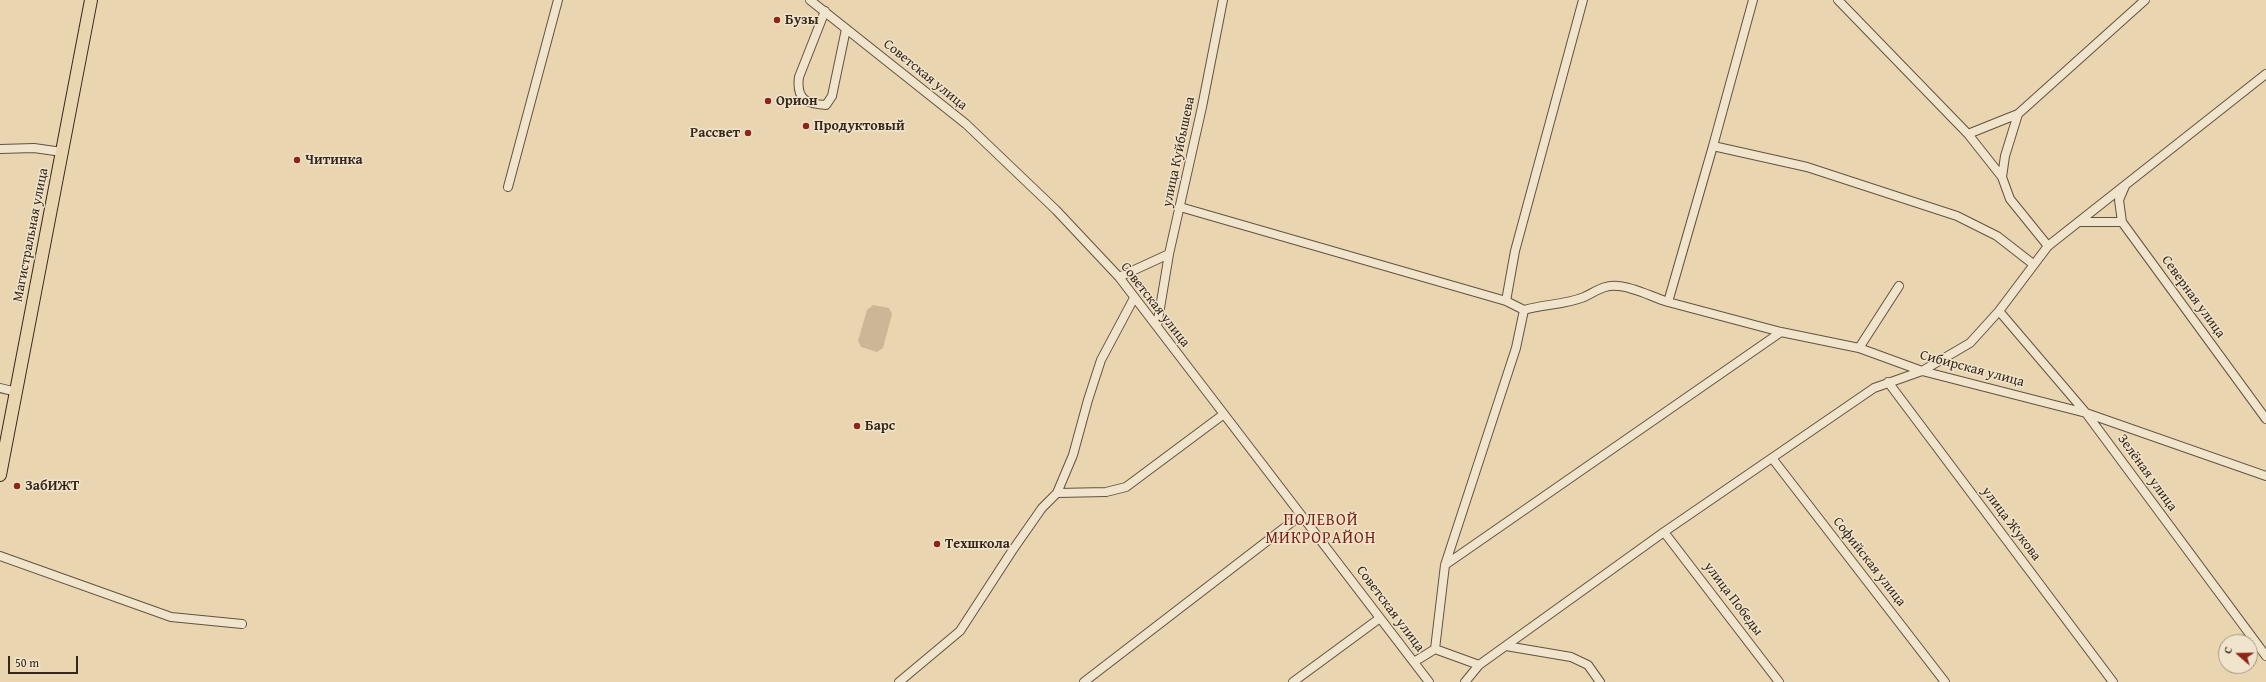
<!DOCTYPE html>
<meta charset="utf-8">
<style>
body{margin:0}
#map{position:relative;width:2266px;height:682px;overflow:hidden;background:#e9d5b0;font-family:"Gentium Book Plus",serif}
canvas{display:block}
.north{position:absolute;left:2218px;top:634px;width:40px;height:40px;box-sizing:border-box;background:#f1e4cc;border:1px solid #a69885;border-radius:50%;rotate:290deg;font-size:11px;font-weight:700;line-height:16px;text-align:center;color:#36271a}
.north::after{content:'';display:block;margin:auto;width:14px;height:18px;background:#8f2418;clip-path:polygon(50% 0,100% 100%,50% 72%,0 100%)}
.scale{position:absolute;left:8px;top:656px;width:70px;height:18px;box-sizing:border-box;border:2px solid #36271a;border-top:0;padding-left:5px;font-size:12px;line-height:14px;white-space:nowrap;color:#36271a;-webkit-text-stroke:3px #f1e4cc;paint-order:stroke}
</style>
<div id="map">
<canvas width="2266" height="682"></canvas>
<div class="north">С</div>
<div class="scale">50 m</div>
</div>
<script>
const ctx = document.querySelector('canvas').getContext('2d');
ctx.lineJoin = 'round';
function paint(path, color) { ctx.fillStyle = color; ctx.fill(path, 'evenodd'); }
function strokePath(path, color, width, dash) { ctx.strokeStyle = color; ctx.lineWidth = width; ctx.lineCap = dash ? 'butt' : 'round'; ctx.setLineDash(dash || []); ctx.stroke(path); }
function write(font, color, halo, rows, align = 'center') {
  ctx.font = font + ' "Gentium Book Plus",serif'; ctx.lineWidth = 3; ctx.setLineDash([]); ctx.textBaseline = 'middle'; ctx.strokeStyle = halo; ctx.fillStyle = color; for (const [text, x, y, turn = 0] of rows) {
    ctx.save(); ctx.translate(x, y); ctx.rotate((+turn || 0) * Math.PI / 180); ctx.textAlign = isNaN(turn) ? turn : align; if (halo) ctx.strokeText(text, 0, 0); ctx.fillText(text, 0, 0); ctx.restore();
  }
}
paint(new Path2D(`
 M873,305L889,308L892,314L883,348L877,352L861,347L858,341L867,310Z`), '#cbb796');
const street = new Path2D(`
 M810,0L966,124L1056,210L1119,277L1429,682
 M1838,0L1968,134L2002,177L2010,199L2048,246
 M825,11L799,77C796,99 806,104 826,105L832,96L846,29
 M1968,134L2018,114L2145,0
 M1713,146L1753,0
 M0,149L34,148L62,152
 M2002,177L2005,156L2018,114
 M2125,186L2119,200L2122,222L2266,419
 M508,187L558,0
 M1180,207L1506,301L1524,310
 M2079,222H2122
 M1119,277L1169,254L1202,107L1223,0
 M1506,301L1515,251L1583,0
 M1668,302L1781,332L1859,348L1922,371L2086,413L2266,476
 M1999,311L2086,413L2266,656
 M1157,326L1169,254
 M1859,348L1899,286
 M1888,382L2113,682
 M0,388L17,392
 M1772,458L1945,682
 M1057,493L1106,492L1126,487L1224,414
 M1664,532L1779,682
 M0,556L171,617L242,624
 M1445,565L1781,332
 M1506,646L1571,657L1588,665L1600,682
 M1435,649L1479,665L1664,532L1874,388L1922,371L1970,343L1999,311L2048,246L2266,74
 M1414,662L1435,649L1445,565L1516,348L1524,310C1544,304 1565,305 1584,297C1595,292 1605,284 1618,286C1634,287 1652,297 1668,302L1713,146L1807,167L1957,216L1997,236L2033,264
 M899,682L960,631L1012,551L1042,508L1057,493L1073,455L1088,400L1101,360L1134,298
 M1084,682L1301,515
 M1293,682L1380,618
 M1465,682L1479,665`);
const primary = new Path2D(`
 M0,475L91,0`);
strokePath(street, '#635240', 10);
strokePath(primary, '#36271a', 14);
strokePath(street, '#f1e4cc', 8);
strokePath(primary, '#e9d5b0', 12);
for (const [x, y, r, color] of [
 [777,20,4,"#8f2418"],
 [768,101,4,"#8f2418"],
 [806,126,4,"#8f2418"],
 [748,133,4,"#8f2418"],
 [297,160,4,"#8f2418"],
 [857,426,4,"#8f2418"],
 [17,486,4,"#8f2418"],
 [937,544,4,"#8f2418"]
]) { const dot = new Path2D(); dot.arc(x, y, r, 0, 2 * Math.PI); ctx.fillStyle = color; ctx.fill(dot); strokePath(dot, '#f1e4cc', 1.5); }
write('bold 14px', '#36271a', '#f1e4cc', [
 ["Бузы",785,20],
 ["Орион",776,101],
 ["Продуктовый",814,126],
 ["Рассвет",740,133,"right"],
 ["Читинка",305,160],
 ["Барс",865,426],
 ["ЗабИЖТ",25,486],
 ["Техшкола",945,544]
], 'left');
write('14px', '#36271a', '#f1e4cc', [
 ["Советская улица",925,75,39],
 ["улица Куйбышева",1179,152,-78],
 ["Магистральная улица",31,235,-79],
 ["Северная улица",2193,297,54],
 ["Советская улица",1155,305,52],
 ["Сибирская улица",1972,369,15],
 ["Зелёная улица",2147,473,54],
 ["улица Жукова",2011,524,53],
 ["Софийская улица",1869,562,52],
 ["улица Победы",1733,599,53],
 ["Советская улица",1390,609,53]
]);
ctx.letterSpacing = '1px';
write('16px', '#7a1f14', '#f1e4cc', [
 ["ПОЛЕВОЙ",1321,521],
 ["МИКРОРАЙОН",1321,539]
]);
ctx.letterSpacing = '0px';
</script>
